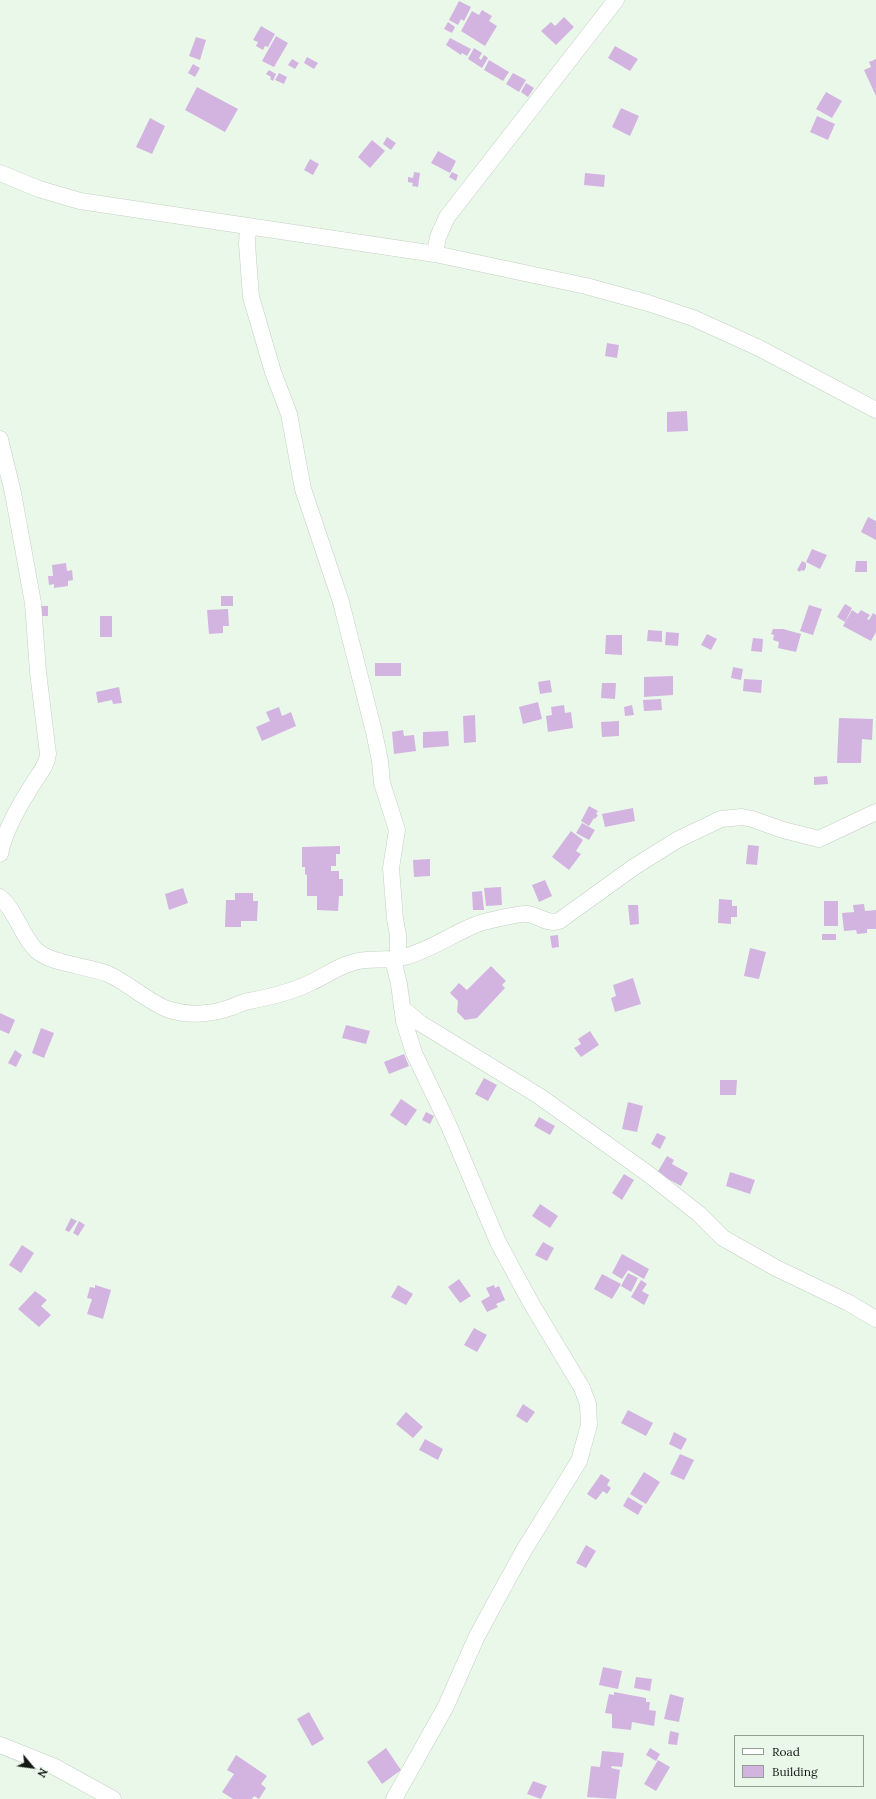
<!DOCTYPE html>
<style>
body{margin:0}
#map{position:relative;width:876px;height:1799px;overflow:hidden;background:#eaf8ea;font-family:Lora,serif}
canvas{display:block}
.legend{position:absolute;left:734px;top:1735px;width:130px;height:52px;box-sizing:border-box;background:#eaf8ea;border:1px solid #949f94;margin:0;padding:5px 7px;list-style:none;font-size:12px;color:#141914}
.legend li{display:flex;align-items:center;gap:8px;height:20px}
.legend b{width:20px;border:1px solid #949f94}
.north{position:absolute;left:12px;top:1747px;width:40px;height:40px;-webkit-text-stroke:3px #eaf8ea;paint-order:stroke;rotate:119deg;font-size:11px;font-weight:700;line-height:16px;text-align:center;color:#141914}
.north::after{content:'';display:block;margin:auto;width:14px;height:18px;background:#141914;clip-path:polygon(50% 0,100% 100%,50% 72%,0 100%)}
</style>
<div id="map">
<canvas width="876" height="1799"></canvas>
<ul class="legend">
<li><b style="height:5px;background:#fff"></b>Road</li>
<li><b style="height:11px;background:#d3b4e1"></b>Building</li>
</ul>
<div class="north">N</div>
</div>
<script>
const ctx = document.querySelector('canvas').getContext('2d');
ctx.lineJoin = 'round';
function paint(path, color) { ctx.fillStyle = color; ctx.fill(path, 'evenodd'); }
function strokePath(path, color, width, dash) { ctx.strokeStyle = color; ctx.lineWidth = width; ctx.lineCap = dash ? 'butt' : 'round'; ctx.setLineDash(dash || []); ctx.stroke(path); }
paint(new Path2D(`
 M459,1L471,7L464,21L461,19L458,25L449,20Z
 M482,10L492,16L489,21L497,26L485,46L461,31L472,11L479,15Z
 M564,17L574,27L556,45L541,31L551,22L555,26Z
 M448,22L455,27L452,33L444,29Z
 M261,26L275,34L268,47L265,46L263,50L256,46L258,42L253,40Z
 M276,36L288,43L274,67L262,61Z
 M196,37L206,40L200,60L189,56Z
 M450,38L471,49L467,56L462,53L461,55L446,45Z
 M615,46L638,59L630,71L608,58Z
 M474,48L482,53L479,58L481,60L484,55L488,58L482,68L468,59Z
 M307,57L318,63L314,69L304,63Z
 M292,59L299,63L295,69L288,65Z
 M876,59V96L864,70L871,67L869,62Z
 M489,60L509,72L503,81L484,70Z
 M193,64L200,68L195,77L188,73Z
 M269,70L276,74L273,81L270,79L271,77L266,74Z
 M279,73L287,77L284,84L275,80Z
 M513,73L526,80L519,92L506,84Z
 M526,83L534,88L528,97L521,92Z
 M197,87L238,109L225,132L185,110Z
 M826,92L842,101L832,118L816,109Z
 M621,108L639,116L630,136L612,127Z
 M817,116L835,124L828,140L810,132Z
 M150,118L165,126L152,154L136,147Z
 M387,137L396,143L391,150L383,144Z
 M372,140L385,151L370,168L358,157Z
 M438,151L456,161L450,173L431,163Z
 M310,159L319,164L313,175L304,170Z
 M414,172L420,173L418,187L412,186L413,183L408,182V177L413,178Z
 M452,172L458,175L456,181L449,177Z
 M585,173L605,175L604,187L584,185Z
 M607,343L619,345L617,358L605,356Z
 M687,411L688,431L667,432V412Z
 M868,517L876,521V540L861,532Z
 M812,549L827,555L820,569L806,562Z
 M802,561L806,563V567L804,571L801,570L800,572L797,570Z
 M856,561H867V572H855Z
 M66,563L67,571L72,570L73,580L68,581V586L54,588V584L49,585L48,576H53L52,565Z
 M221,596H233V606H221Z
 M845,604L852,608L845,622L837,617Z
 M809,605L822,609L813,635L800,631Z
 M41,606H48V616H41Z
 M228,609L229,626H223V633L209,634L207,610Z
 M852,610L858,614L861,610L870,615L867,619L869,620L873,613L876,615V632L871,641L843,626Z
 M100,616H112V637H100Z
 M773,629H783L801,634L796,652L778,648L779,642L773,640L774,635L771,634Z
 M648,630L662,631V642L647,641Z
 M666,632L679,633L678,646L665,645Z
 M707,634L717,639L711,650L701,645Z
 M606,635H622V655L605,654Z
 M753,638L763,639L762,652L751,651Z
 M375,663H401V676H375Z
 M733,667L743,669L741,680L731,678Z
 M673,676V695L644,697V677Z
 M744,679L762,680L761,693L743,691Z
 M550,680L552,692L540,694L538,682Z
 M602,683H616L615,699L601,698Z
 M119,687L122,703L113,704L112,700L98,703L96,692Z
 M661,699L662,710L644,711L643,700Z
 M538,702L542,719L523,724L519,707Z
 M564,705L565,713L571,712L573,728L548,732L546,716L552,715L551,707Z
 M632,705L634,715L625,716L624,707Z
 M279,707L282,716L291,712L296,726L262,741L256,727L270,721L266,712Z
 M475,715L476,742L464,743L463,716Z
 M839,718L873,719L872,740L862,739L861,763H837Z
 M619,721V736L602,737L601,722Z
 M403,730L404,736L414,735L416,751L394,754L392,732Z
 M448,731L449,746L423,748V732Z
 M827,776L828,784L814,785V777Z
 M589,806L598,811L596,814L598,815L595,819L594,818L589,826L581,821Z
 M633,808L635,821L605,827L602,814Z
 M582,823L595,830L589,840L576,833Z
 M571,831L583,840L576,851L581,854L569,870L552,857Z
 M748,845L759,846L757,865L746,864Z
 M340,846V854H336V866H331V871H339V879H343V896H339L338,911L317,910V896H307V875L305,874V867H302V847Z
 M430,859V876L414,877L413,860Z
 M545,880L552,896L539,902L532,885Z
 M501,887L502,905L486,906L484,888Z
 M183,888L188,903L169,910L165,894Z
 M482,891L484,910H473L472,892Z
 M235,893H253V901H258L257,921H241V927H225L226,900H235Z
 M719,899L732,900V906H737V917H731V924L718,923Z
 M824,901H838V926H824Z
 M864,904L865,911L876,910V929H867V933L857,934L856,930L844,931L842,913L854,912L853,905Z
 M628,905H638L639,924L630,925Z
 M822,934H836V940H822Z
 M558,935L559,947L552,948L550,936Z
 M750,948L766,952L759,979L744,976Z
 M491,966L506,981L502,985L505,988L477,1018L465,1020L457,1012L458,1001L450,993L459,983L467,990Z
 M633,978L641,1004L615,1012L611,998L616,996L613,985Z
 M0,1013L15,1020L9,1034L0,1030Z
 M346,1025L370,1031L366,1044L342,1038Z
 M41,1028L54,1033L44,1058L32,1053Z
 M590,1031L599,1045L581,1057L574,1048L581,1044L578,1039Z
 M15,1050L22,1055L16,1067L8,1063Z
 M404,1054L409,1066L389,1074L384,1062Z
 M484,1078L497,1085L488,1101L475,1094Z
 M720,1080H737L736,1095H720Z
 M401,1099L417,1110L406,1126L390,1115Z
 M628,1102L643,1106L637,1132L622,1129Z
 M426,1112L434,1116L430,1124L422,1120Z
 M539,1117L555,1126L550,1135L534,1126Z
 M657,1133L666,1137L660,1149L651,1144Z
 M667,1156L674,1160L672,1164L688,1173L681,1186L657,1173Z
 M730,1172L755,1180L750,1194L726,1186Z
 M624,1174L634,1180L622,1200L612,1193Z
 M540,1204L558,1216L550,1228L532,1216Z
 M71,1218L77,1221L69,1232L65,1230Z
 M79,1221L85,1225L78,1236L73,1233Z
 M543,1242L554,1248L547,1261L535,1255Z
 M22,1245L34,1253L21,1273L9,1265Z
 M622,1254L649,1269L644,1279L628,1270L622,1279L612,1273Z
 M628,1273L638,1278L631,1292L621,1286Z
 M602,1274L621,1284L612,1299L594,1289Z
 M459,1279L471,1296L460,1303L448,1287Z
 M641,1280L647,1284L642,1291L649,1295L644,1305L631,1297Z
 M95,1285L111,1290L103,1319L87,1314L92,1299L87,1298L90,1287L95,1288Z
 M398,1285L413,1294L406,1305L391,1297Z
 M494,1285L495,1288L499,1286L505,1300L496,1304L498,1307L487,1312L481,1301L490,1296L486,1288Z
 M35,1291L47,1300L41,1306L51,1315L39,1327L18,1309Z
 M474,1328L487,1335L477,1352L464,1345Z
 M523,1404L535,1412L527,1423L516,1416Z
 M628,1410L653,1423L646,1436L621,1423Z
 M406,1412L423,1427L413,1438L396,1424Z
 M674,1432L687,1439L681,1450L669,1444Z
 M425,1439L443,1449L438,1460L419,1450Z
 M680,1454L694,1460L684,1480L670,1474Z
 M644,1472L660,1482L646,1504L630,1494Z
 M601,1474L610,1480L607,1485L611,1488L607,1494L603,1491L596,1500L587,1494Z
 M628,1497L643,1506L638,1515L623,1506Z
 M586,1545L596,1551L586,1568L576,1563Z
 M603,1667L622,1671L618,1689L599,1685Z
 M636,1677L652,1679L650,1691L634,1688Z
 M614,1692L646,1698V1702H650L649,1710L656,1711L654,1726L632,1722L631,1730L612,1728V1714L605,1713L609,1694L614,1695Z
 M670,1694L684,1698L679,1722L664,1719Z
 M309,1712L324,1739L312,1746L297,1719Z
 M670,1731L679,1733L677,1745L668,1744Z
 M386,1748L401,1770L382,1784L367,1762Z
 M650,1748L660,1754L656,1761L646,1755Z
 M602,1751L624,1753L622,1767L612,1766L611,1768L620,1770L616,1799L587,1797L591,1766L600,1767Z
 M236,1755L267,1776L261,1784L266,1788L259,1799L254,1796L252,1799H233L222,1792L234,1774L227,1770Z
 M658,1760L670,1767L656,1791L644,1784Z
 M533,1781L547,1786L541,1799L527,1794Z`), '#d3b4e1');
const minor = new Path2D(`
 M0,173L39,189L80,201L435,254L586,286L648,303L693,318L759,348L876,410
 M248,226L247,244L251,297L273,372L289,414L303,489L341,602L374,732L380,761L382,783L397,830L391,868L395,919L398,935V959
 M435,254L438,237L447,217L616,0
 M0,439L13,493L33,603L38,672L48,754C47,767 37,776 31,787C19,805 4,833 0,854
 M0,897C17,912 21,936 37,951C52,964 88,966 108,974C129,983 150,1004 170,1010C190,1016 212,1014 232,1007C237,1005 243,1002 249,1001C271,997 292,992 312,982C325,976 337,967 351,963C368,957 386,962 404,957C431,950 450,935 475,925C481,922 521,913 527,914C539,915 547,925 559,921L634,867L677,840L721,819L742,817L752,819L783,830L819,839L876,812
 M393,959L399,984L404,1021L414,1053L449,1126L498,1242L531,1303L582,1388L588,1404L589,1425L579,1461L524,1550L497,1599L476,1638L446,1706L394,1799
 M402,1008L420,1023L539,1096L647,1173L699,1214L723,1238L776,1268L849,1303L876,1319
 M0,1745L55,1767L113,1799`);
strokePath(minor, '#c2d0c3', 17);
strokePath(minor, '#fff', 16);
</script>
